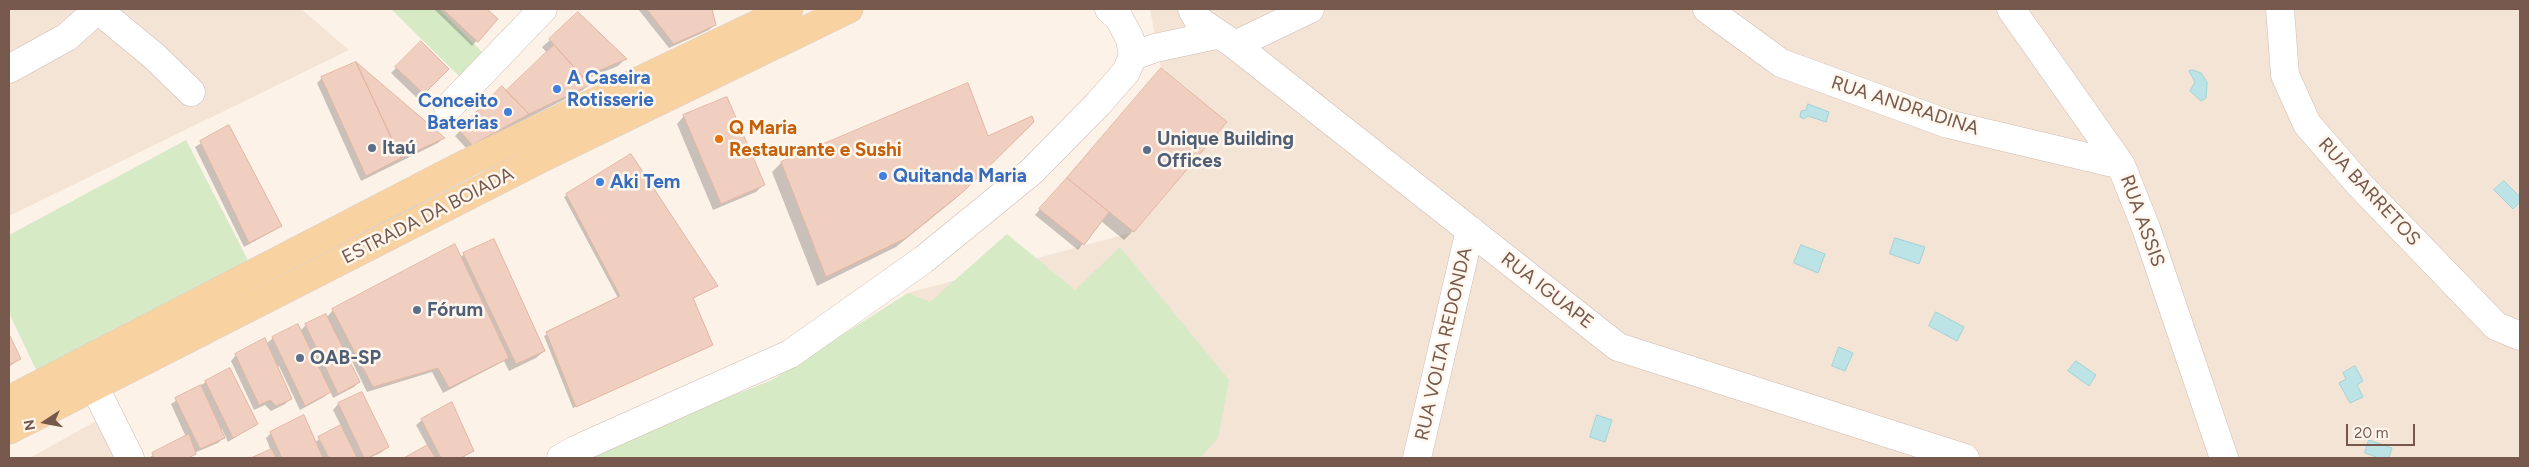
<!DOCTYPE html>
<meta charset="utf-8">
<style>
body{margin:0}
#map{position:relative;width:2529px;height:467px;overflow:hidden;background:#fcf2e8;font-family:Figtree,sans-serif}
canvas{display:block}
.frame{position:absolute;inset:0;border:10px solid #76584c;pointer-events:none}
.north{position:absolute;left:20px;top:397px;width:50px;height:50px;-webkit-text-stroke:4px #fff7ee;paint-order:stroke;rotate:259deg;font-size:14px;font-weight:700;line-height:20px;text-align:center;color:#76584c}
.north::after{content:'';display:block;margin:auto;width:18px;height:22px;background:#76584c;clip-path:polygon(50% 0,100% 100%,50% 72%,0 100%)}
.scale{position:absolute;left:2346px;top:424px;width:69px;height:22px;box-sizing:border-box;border:2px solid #76584c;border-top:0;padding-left:6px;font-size:15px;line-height:18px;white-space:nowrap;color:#76584c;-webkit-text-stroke:4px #fff7ee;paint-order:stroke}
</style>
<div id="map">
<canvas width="2529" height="467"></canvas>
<div class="frame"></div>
<div class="north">N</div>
<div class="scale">20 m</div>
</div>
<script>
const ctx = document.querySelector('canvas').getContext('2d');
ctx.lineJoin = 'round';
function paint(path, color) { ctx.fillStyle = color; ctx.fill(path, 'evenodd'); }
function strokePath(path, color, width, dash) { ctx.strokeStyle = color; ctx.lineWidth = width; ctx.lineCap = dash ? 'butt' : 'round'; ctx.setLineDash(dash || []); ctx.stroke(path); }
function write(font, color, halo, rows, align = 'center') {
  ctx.font = font + ' Figtree,sans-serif'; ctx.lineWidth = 5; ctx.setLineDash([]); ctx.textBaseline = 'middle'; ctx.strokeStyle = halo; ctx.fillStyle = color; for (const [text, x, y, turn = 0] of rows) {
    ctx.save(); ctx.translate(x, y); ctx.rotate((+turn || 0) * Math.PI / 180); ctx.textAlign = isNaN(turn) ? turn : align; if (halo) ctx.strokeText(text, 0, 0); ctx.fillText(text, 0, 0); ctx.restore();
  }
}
paint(new Path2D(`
 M9,9H301L349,50L9,216Z
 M1150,9H2520V458H585L600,449L772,380L908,293L1134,232L1227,122L1161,68Z
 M103,417L123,458H30Z`), '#f3e4d6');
paint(new Path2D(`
 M391,9H439L484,54L461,78Z
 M186,140L250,264L37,372L9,313V235Z
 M1007,234L1075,290L1120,247L1229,380L1218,438L1200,458H585L600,449L772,380L908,293L930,302Z`), '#d7eac6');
const water = new Path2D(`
 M2193,70L2201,73L2207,82L2206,98L2201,101L2190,91L2195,82L2189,71Z
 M1808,104L1829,112L1826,122L1808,116L1804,119L1800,117L1801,111L1806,110Z
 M2504,181L2520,197V202L2513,209L2494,190Z
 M1895,238L1925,247L1919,264L1890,254Z
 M1801,245L1825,254L1818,273L1794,263Z
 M1936,312L1964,327L1957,341L1929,326Z
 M1839,347L1853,353L1845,371L1832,366Z
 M2076,361L2096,375L2089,386L2068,371Z
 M2355,366L2363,381L2357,385L2363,397L2350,403L2339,383L2346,379L2343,373Z
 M1597,415L1612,420L1605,442L1590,437Z
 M2369,440L2392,448L2389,458H2379L2365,453Z`);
paint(water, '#bce3e5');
strokePath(water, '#a2d3d7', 1);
paint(new Path2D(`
 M434,9H485L496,19L472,46Z
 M638,9H711L714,25L709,30L669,48Z
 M550,40L625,59L618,66L584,80L588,85L583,90L467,149L455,136L502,88L506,92L547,53L542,47Z
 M421,43L447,69L418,99L391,73Z
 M1161,69L1133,231L1124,240L1101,221L1078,250L1035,215Z
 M322,78L443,138L438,143L361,181L317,83Z
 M967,85L988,138L1032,122L954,200L896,247L817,286L772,172L781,163Z
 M684,116L763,185L756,192L713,210L677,124Z
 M229,126L280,225L275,230L244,247L195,147Z
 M631,155L717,286L692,299L709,347L573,408L544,336L618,298L564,197Z
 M464,254L544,351L536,358L509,371L504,361L443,393L432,372L367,392L346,349L343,350L359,382L354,387L333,398L330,391L324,397L300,410L279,366L276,367L290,399L285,404L271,411L265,405L254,410L231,361L236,355L266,344L273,338L300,331L306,325L327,317L333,310L460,258Z
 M9,337L19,359L9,367Z
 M206,382L256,424L228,442L222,429L220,430L223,438L218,443L194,453L191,458V456L186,458H148L186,437L171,404Z
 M361,394L387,446L382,452L370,458H254L271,451L266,438L271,433L315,442L341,426L333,410L338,404Z
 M422,420L473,450L463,458H406L428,447L416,425Z`), '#0003');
const building = new Path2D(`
 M443,9H487L498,19L478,42Z
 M647,9H712L716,25L674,44Z
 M578,12L627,59L583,77L549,39Z
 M421,41L449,69L424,94L395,67Z
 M554,45L590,85L529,114L506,91Z
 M356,62L401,158L366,176L321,77Z
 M356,62L445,138L401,158Z
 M1161,68L1227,122L1134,232L1067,178Z
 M968,83L988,136L1032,116L1034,122L964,191L906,238L826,277L781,162Z
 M502,86L529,114L472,145L459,130Z
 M727,97L765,185L721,204L683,115Z
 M229,125L282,226L249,243L200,141Z
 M631,154L718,286L693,298L713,345L576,407L546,332L620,296L566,194Z
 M1067,178L1109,212L1084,245L1039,209Z
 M494,239L545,351L516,364L463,253Z
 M455,244L509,358L449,388L438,368L373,387L332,309Z
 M326,314L360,382L338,394L305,324Z
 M298,324L331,392L305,406L272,337Z
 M9,334L21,359L9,365Z
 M265,338L292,399L276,406L270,400L259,405L235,354Z
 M230,368L258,424L233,438L205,381Z
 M201,385L225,438L200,449L175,398Z
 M362,392L389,447L368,458H364L338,403Z
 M452,402L474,451L460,458H441L421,419Z
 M304,415L323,458H282L270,432Z
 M341,425L357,458H329L318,437Z
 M189,434L196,454L188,458H154L152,453Z
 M428,445L435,458H404Z
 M272,449L276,458H251Z`);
paint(building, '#f1cfc0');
strokePath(building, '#e3b5a0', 1);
const minor = new Path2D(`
 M97,9L154,56L191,92
 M1192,9L1198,20L1235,45L1618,347L1965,458
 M1707,9L1781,63L1948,124L2121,165
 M2011,9L2121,165L2146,228L2224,458
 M2280,9L2285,75L2307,124L2359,184L2496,326L2520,336
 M1235,45L1310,9
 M1133,56L1155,48L1216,35
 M9,69L67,37L98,9
 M448,108L543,9
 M84,366L130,458
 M561,458L575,450L790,354L923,260L1031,172L1098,104L1126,72L1133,56L1130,39L1119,18L1109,9
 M1417,458L1470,230`);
const major = new Path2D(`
 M9,400L467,163L789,9
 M9,430L542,158L849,9`);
strokePath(minor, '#d0bcb0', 29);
strokePath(major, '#d9d0cd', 29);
strokePath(minor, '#fff', 28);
strokePath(major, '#f9d2a2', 28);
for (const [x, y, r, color] of [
 [557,89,5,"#3f7fe0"],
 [508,112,5,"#3f7fe0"],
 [719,139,5,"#e8710a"],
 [372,148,5,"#5c6f8a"],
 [1147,150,5,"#5c6f8a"],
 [883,176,5,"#3f7fe0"],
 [600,182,5,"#3f7fe0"],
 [417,310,5,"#5c6f8a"],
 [300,358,5,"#5c6f8a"]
]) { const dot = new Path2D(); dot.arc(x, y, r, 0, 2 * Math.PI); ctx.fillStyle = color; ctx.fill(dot); strokePath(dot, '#fff7ee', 2); }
write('bold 19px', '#366cbe', '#fff7ee', [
 ["A Caseira",567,78],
 ["Rotisserie",567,100],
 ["Conceito",498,101,"right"],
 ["Baterias",498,123,"right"],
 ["Quitanda Maria",893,176],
 ["Aki Tem",610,182]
], 'left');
write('19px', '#76584c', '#fff7ee', [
 ["RUA ANDRADINA",1905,106,18],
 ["RUA BARRETOS",2369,192,47],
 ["ESTRADA DA BOIADA",428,216,-27],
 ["RUA ASSIS",2142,221,70],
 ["RUA IGUAPE",1547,291,38],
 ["RUA VOLTA REDONDA",1444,344,-77]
]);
write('bold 19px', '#c56008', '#fff7ee', [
 ["Q Maria",729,128],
 ["Restaurante e Sushi",729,150]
], 'left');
write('bold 19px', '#4e5e75', '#fff7ee', [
 ["Unique Building",1157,139],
 ["Offices",1157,161],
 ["Itaú",382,148],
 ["Fórum",427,310],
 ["OAB-SP",310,358]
], 'left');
</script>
